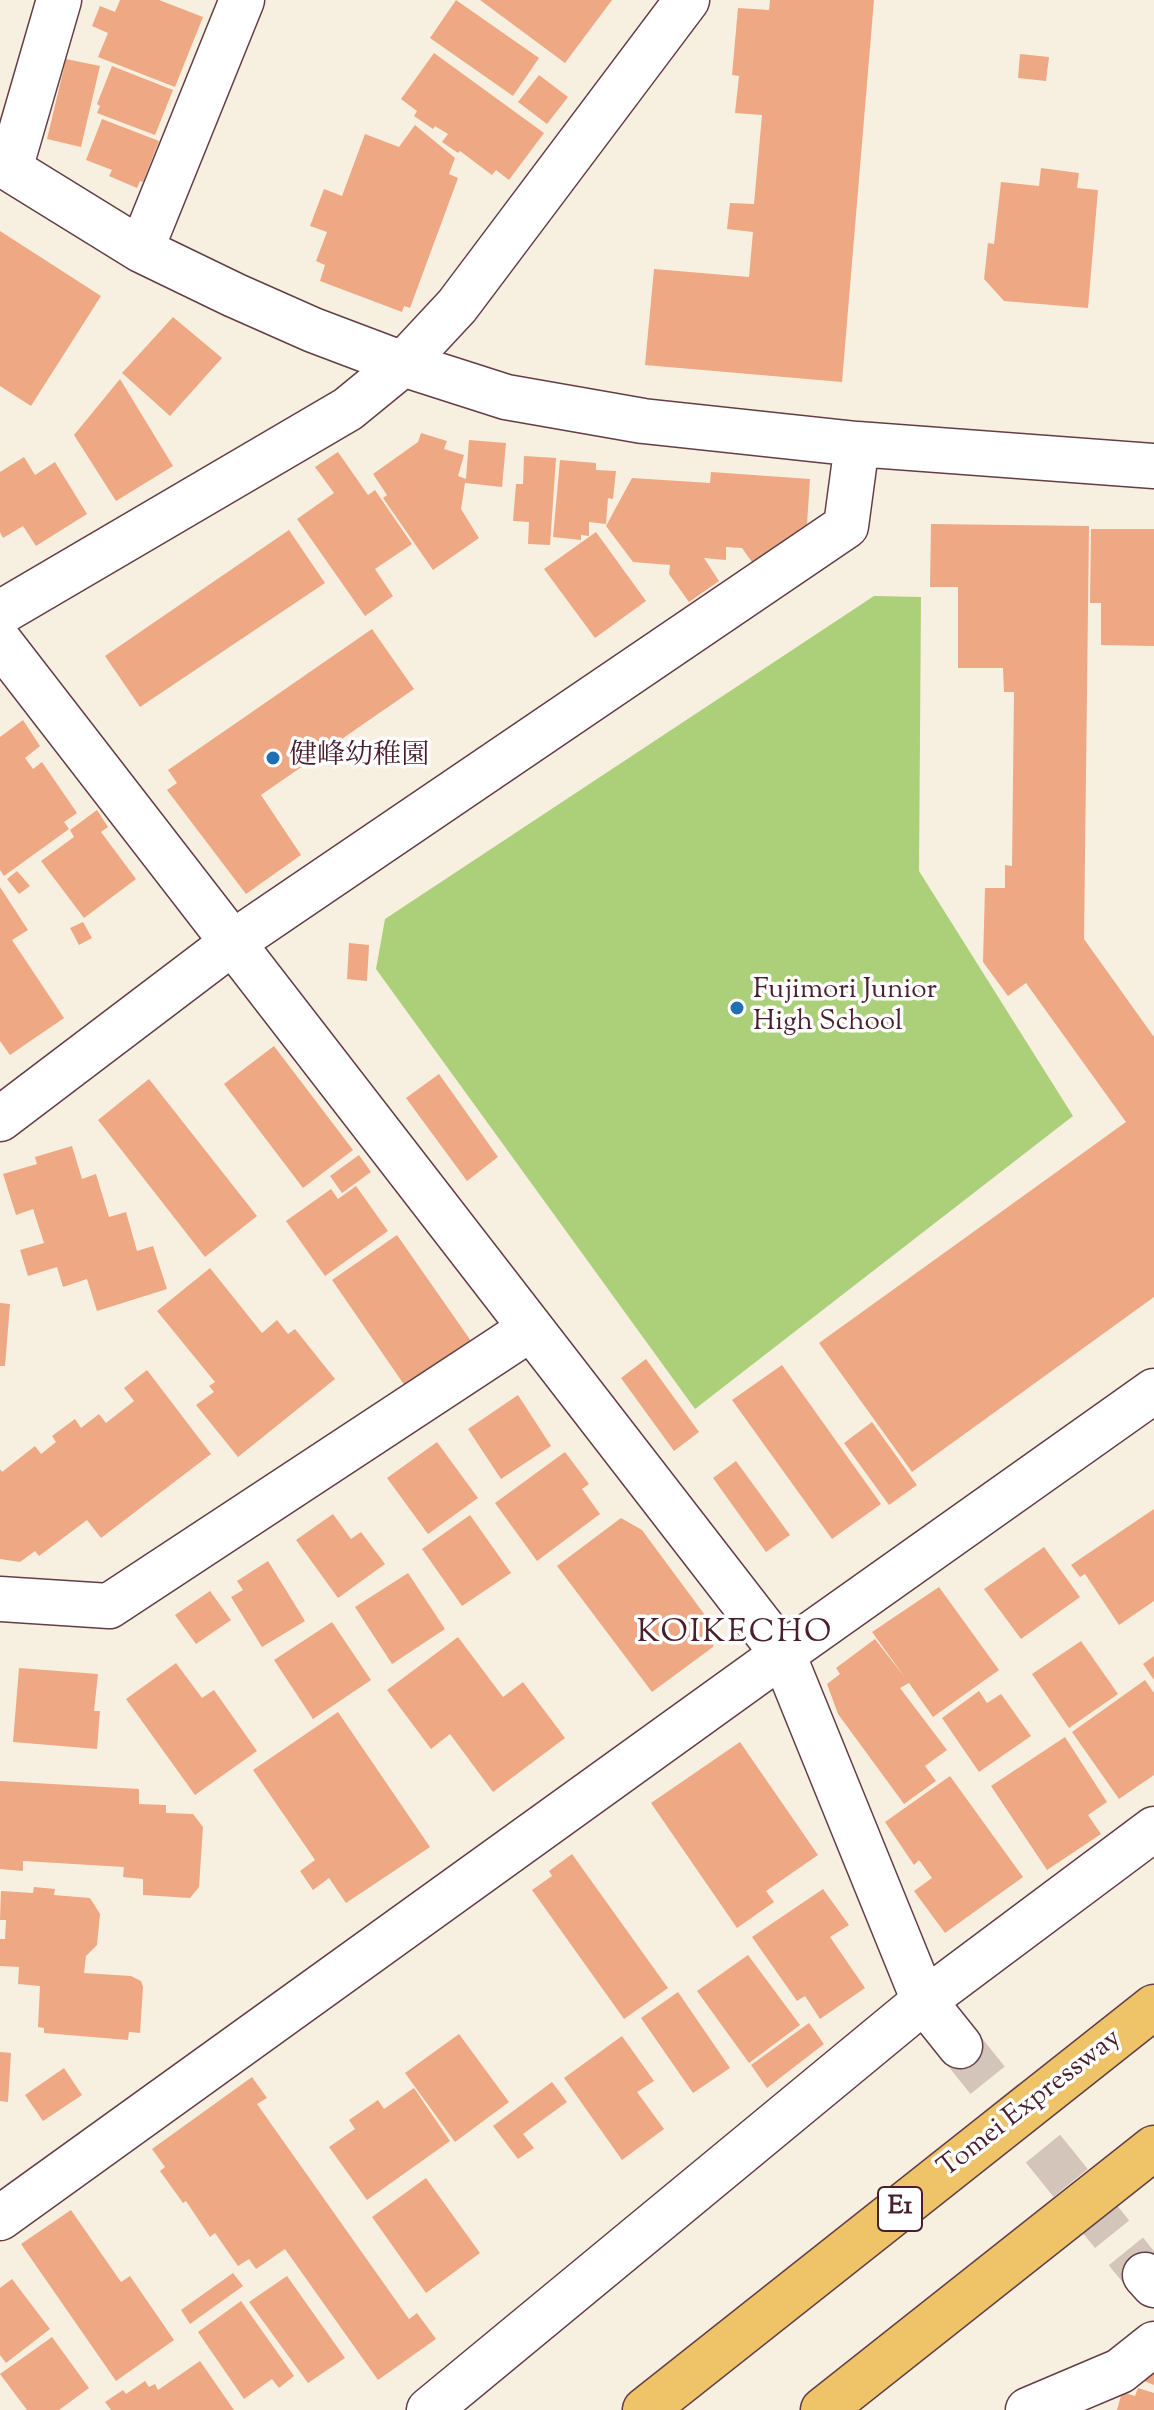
<!DOCTYPE html>
<meta charset="utf-8">
<style>
body{margin:0}
canvas{display:block;background:#f7efdf}
</style>
<canvas width="1154" height="2410"></canvas>
<script>
const ctx = document.querySelector('canvas').getContext('2d');
ctx.lineJoin = 'round';
function paint(path, color) { ctx.fillStyle = color; ctx.fill(path, 'evenodd'); }
function strokePath(path, color, width, dash) { ctx.strokeStyle = color; ctx.lineWidth = width; ctx.lineCap = dash ? 'butt' : 'round'; ctx.setLineDash(dash || []); ctx.stroke(path); }
function write(font, color, halo, rows, align = 'center') {
  ctx.font = font + ' "Sorts Mill Goudy","Noto Serif JP",serif'; ctx.lineWidth = 7; ctx.setLineDash([]); ctx.textBaseline = 'middle'; ctx.strokeStyle = halo; ctx.fillStyle = color; for (const [text, x, y, turn = 0] of rows) {
    ctx.save(); ctx.translate(x, y); ctx.rotate((+turn || 0) * Math.PI / 180); ctx.textAlign = isNaN(turn) ? turn : align; if (halo) ctx.strokeText(text, 0, 0); ctx.fillText(text, 0, 0); ctx.restore();
  }
}
paint(new Path2D(`
 M874,596L921,597L919,871L1073,1116L695,1409L376,969L385,919Z`), '#acd079');
paint(new Path2D(`
 M120,0H159L203,17L175,87L98,57L108,33L92,26L100,6L115,12Z
 M456,0L539,58L513,96L430,38Z
 M480,0H612L565,63Z
 M770,0H874L842,382L645,365L654,269L749,277L753,232L727,229L730,203L754,204L762,115L735,113L739,76L732,75L738,8L769,10Z
 M434,53L544,133L509,180L496,170L492,175L460,151L458,153L442,142L448,134L435,126L433,129L414,116L417,111L401,99Z
 M1020,54L1049,57L1046,81L1018,78Z
 M66,59L100,66L81,147L47,139Z
 M112,66L173,90L155,135L97,113L100,106L97,104Z
 M539,75L568,97L547,124L518,102Z
 M102,119L159,141L143,182L140,181L137,188L109,176L112,170L86,160Z
 M415,125L455,158L449,174L458,178L410,308L404,306L402,312L320,281L325,265L316,261L327,232L310,226L324,189L342,196L365,134L399,147Z
 M1041,168L1079,173L1077,188L1098,190L1088,308L1004,301L984,279L988,243L994,244L1001,182L1039,186Z
 M0,231L101,296L31,406L0,386Z
 M173,317L222,358L170,416L122,373Z
 M120,379L173,466L116,501L74,435Z
 M421,433L447,441L444,449L464,455L458,476L466,479L469,440L506,443L502,487L465,483L461,509L479,538L433,570L383,498L387,495L373,474L418,442Z
 M338,452L368,495L375,490L412,544L375,569L393,596L365,616L297,519L334,493L315,467Z
 M524,456L556,458L550,545L528,544L529,522L513,521L516,484H523Z
 M24,457L35,475L55,462L87,514L36,546L23,526L3,538L0,532V472Z
 M560,460L596,463V470L616,471L613,499L608,498L606,524L589,522V536L581,535V540L553,537Z
 M711,472L810,479L807,524L752,562L742,548L726,547V560L704,558L719,581L689,602L669,574L670,565L633,562L606,526L632,478L710,483Z
 M931,524L1089,526L1084,939L1154,1037V1297L912,1472L819,1343L1126,1122L1026,983L1008,996L983,962L985,888H1005V865L1012,866L1014,692H1004L1003,668H958V587H930Z
 M1091,529H1154V646L1101,645V603H1090Z
 M289,530L325,583L140,707L105,656Z
 M596,532L646,601L595,638L544,569Z
 M372,629L414,689L261,795L301,855L246,894L167,790L177,783L168,770Z
 M23,720L40,746L25,758L33,769L42,762L77,813L64,822L69,829L4,876L0,870V737Z
 M97,810L108,827L101,832L136,879L84,918L41,861L74,837L70,830Z
 M17,871L30,886L19,894L7,879Z
 M0,887L28,930L12,940L64,1018L10,1055L0,1041Z
 M83,922L92,938L79,945L70,928Z
 M349,943L369,945L367,981L347,979Z
 M274,1046L353,1150L303,1188L224,1084Z
 M439,1074L498,1157L467,1181L406,1098Z
 M149,1079L257,1216L205,1257L98,1120Z
 M72,1146L82,1179L96,1174L109,1217L126,1212L137,1251L153,1246L167,1289L97,1311L87,1279L63,1287L57,1267L28,1276L20,1250L44,1243L33,1209L16,1215L3,1174L37,1164L35,1157Z
 M359,1155L371,1172L342,1193L330,1176Z
 M356,1186L388,1231L325,1276L286,1221L331,1189L338,1199Z
 M397,1235L471,1341L405,1386L332,1280Z
 M210,1268L262,1333L277,1320L288,1334L295,1329L335,1379L238,1457L196,1405L214,1392L209,1386L215,1382L157,1311Z
 M0,1303L10,1304L5,1366H0Z
 M646,1359L699,1432L674,1451L621,1378Z
 M782,1365L881,1504L832,1539L732,1400Z
 M147,1370L211,1454L101,1538L87,1520L39,1556L35,1551L20,1562L0,1559V1469L2,1472L35,1446L41,1454L56,1442L52,1436L75,1419L81,1428L99,1414L106,1423L134,1401L124,1388Z
 M518,1395L551,1446L501,1479L468,1429Z
 M872,1422L917,1485L889,1505L844,1443Z
 M437,1442L478,1498L428,1534L387,1478Z
 M565,1452L589,1484L582,1489L600,1514L537,1561L495,1503Z
 M736,1461L790,1535L766,1552L713,1478Z
 M1154,1509V1601L1119,1625L1085,1574L1080,1577L1071,1565Z
 M333,1514L351,1539L361,1532L385,1564L338,1598L296,1540Z
 M470,1515L511,1573L462,1606L422,1549Z
 M621,1518L642,1530L716,1630L713,1647L652,1692L557,1566Z
 M1044,1547L1080,1597L1021,1639L984,1589Z
 M268,1561L305,1621L262,1647L231,1597L243,1590L237,1581Z
 M408,1573L445,1629L392,1664L355,1607Z
 M939,1587L999,1670L933,1717L909,1683L900,1688L947,1750L925,1766L936,1781L904,1804L838,1714L827,1684L840,1674L836,1668L875,1639L906,1679L872,1632Z
 M210,1591L231,1620L196,1644L175,1615Z
 M332,1622L371,1680L313,1719L274,1660Z
 M458,1637L503,1697L523,1682L565,1738L493,1792L450,1734L431,1749L387,1690Z
 M1081,1641L1118,1694L1069,1728L1032,1674Z
 M1154,1656V1680L1143,1664Z
 M176,1663L202,1698L214,1690L257,1751L195,1795L126,1699Z
 M19,1668L98,1674L94,1711H100L97,1749L13,1742Z
 M1145,1680L1154,1693V1775L1119,1799L1072,1732Z
 M979,1691L987,1703L1001,1694L1031,1736L979,1772L942,1718Z
 M338,1712L430,1847L346,1903L329,1878L313,1890L300,1871L315,1860L253,1770Z
 M1065,1737L1107,1802L1088,1815L1101,1834L1047,1870L991,1786Z
 M740,1742L818,1855L766,1891L774,1902L737,1928L651,1803Z
 M950,1776L1023,1877L945,1933L914,1891L932,1878L919,1860L914,1865L885,1822Z
 M0,1781L139,1789V1804L166,1805V1813L193,1814L203,1827L199,1887L190,1898L143,1895V1879L123,1877L124,1867L23,1861V1871L0,1869Z
 M572,1854L668,1988L624,2019L532,1890L552,1876L549,1871Z
 M34,1887L55,1889L54,1895L90,1898L100,1914L97,1945L86,1956L84,1973L131,1976L141,1981L143,1987L140,2033L129,2032L128,2040L44,2033V2028L38,2027L40,1986L18,1984L19,1967L0,1966V1939H5L6,1920H0L1,1891L33,1893Z
 M823,1889L849,1925L830,1937L865,1988L820,2019L805,1996L797,2001L752,1937Z
 M748,1955L800,2025L749,2063L697,1991Z
 M678,1992L730,2068L693,2093L641,2018Z
 M809,2023L824,2044L767,2088L751,2065Z
 M459,2034L509,2102L455,2142L405,2073Z
 M622,2036L654,2081L637,2092L664,2129L622,2160L564,2078Z
 M0,2052L11,2053L8,2102L0,2101Z
 M64,2068L82,2095L43,2121L25,2095Z
 M252,2077L267,2098L257,2104L409,2319L417,2313L436,2339L378,2380L285,2249L256,2269L249,2259L238,2266L215,2233L210,2237L186,2201L183,2203L160,2171L165,2167L152,2149Z
 M552,2082L567,2102L523,2134L534,2148L518,2159L493,2126Z
 M414,2088L450,2141L367,2200L329,2147L355,2129L349,2120L378,2100L384,2109Z
 M426,2178L480,2253L426,2293L372,2217Z
 M71,2210L121,2282L130,2276L174,2340L116,2381L21,2244Z
 M233,2273L243,2286L190,2324L181,2310Z
 M287,2276L345,2358L308,2383L249,2302Z
 M12,2279L50,2329L6,2363L0,2355V2288Z
 M241,2301L294,2376L279,2388L272,2379L244,2399L198,2332Z
 M52,2337L89,2388L59,2410H27L0,2374Z
 M1154,2360V2385L1139,2379Z
 M200,2361L234,2410H111L105,2402L123,2390L126,2394L145,2381L149,2387L155,2384L158,2390Z
 M1138,2388L1154,2393V2410H1117L1122,2392L1135,2396Z`), '#efa884');
strokePath(new Path2D(`
 M960,2046L1145,2275`), '#d4c5bb', 44, [44, 22]);
const minor = new Path2D(`
 M0,163L141,250L234,295L313,330L403,364L506,397L643,421L857,444L1154,466
 M10,169L59,0
 M141,250L242,0
 M0,613L348,409L403,364L457,306L687,0
 M0,642L783,1654L924,2001L960,2046
 M0,1119L232,943L846,526L857,444
 M0,1599L109,1606L530,1329
 M0,2218L783,1654L1154,1391
 M1145,2275L1154,2285
 M429,2410L924,2001L1154,1829
 M1028,2410L1120,2371L1154,2344`);
const highway = new Path2D(`
 M645,2410L1154,2007
 M823,2410L1154,2148`);
strokePath(minor, '#643e46', 47);
strokePath(highway, '#643e46', 47);
strokePath(minor, '#fff', 44);
strokePath(highway, '#efc469', 44);
for (const [x, y, r, color] of [
 [273,758,8,"#1f6fb2"],
 [737,1008,8,"#1f6fb2"]
]) { const dot = new Path2D(); dot.arc(x, y, r, 0, 2 * Math.PI); ctx.fillStyle = color; ctx.fill(dot); strokePath(dot, '#fff', 3); }
for (const [x, y, w] of [
 [900,2209,44]
]) { const box = new Path2D(); box.roundRect(x - w / 2, y - 22, w, 44, 6); ctx.fillStyle = '#fff'; ctx.fill(box); strokePath(box, '#4a1f2b', 2); }
write('bold 26px', '#4a1f2b', null, [
 ["E1",900,2209]
]);
write('28px', '#4a1f2b', '#fff', [
 ["健峰幼稚園",289,758],
 ["Fujimori Junior",753,992],
 ["High School",753,1024]
], 'left');
write('28px', '#4a1f2b', '#fff', [
 ["Tomei Expressway",1031,2105,-38]
]);
ctx.letterSpacing = '2px';
write('32px', '#4a1f2b', '#fff', [
 ["KOIKECHO",735,1636]
]);
ctx.letterSpacing = '0px';
</script>
